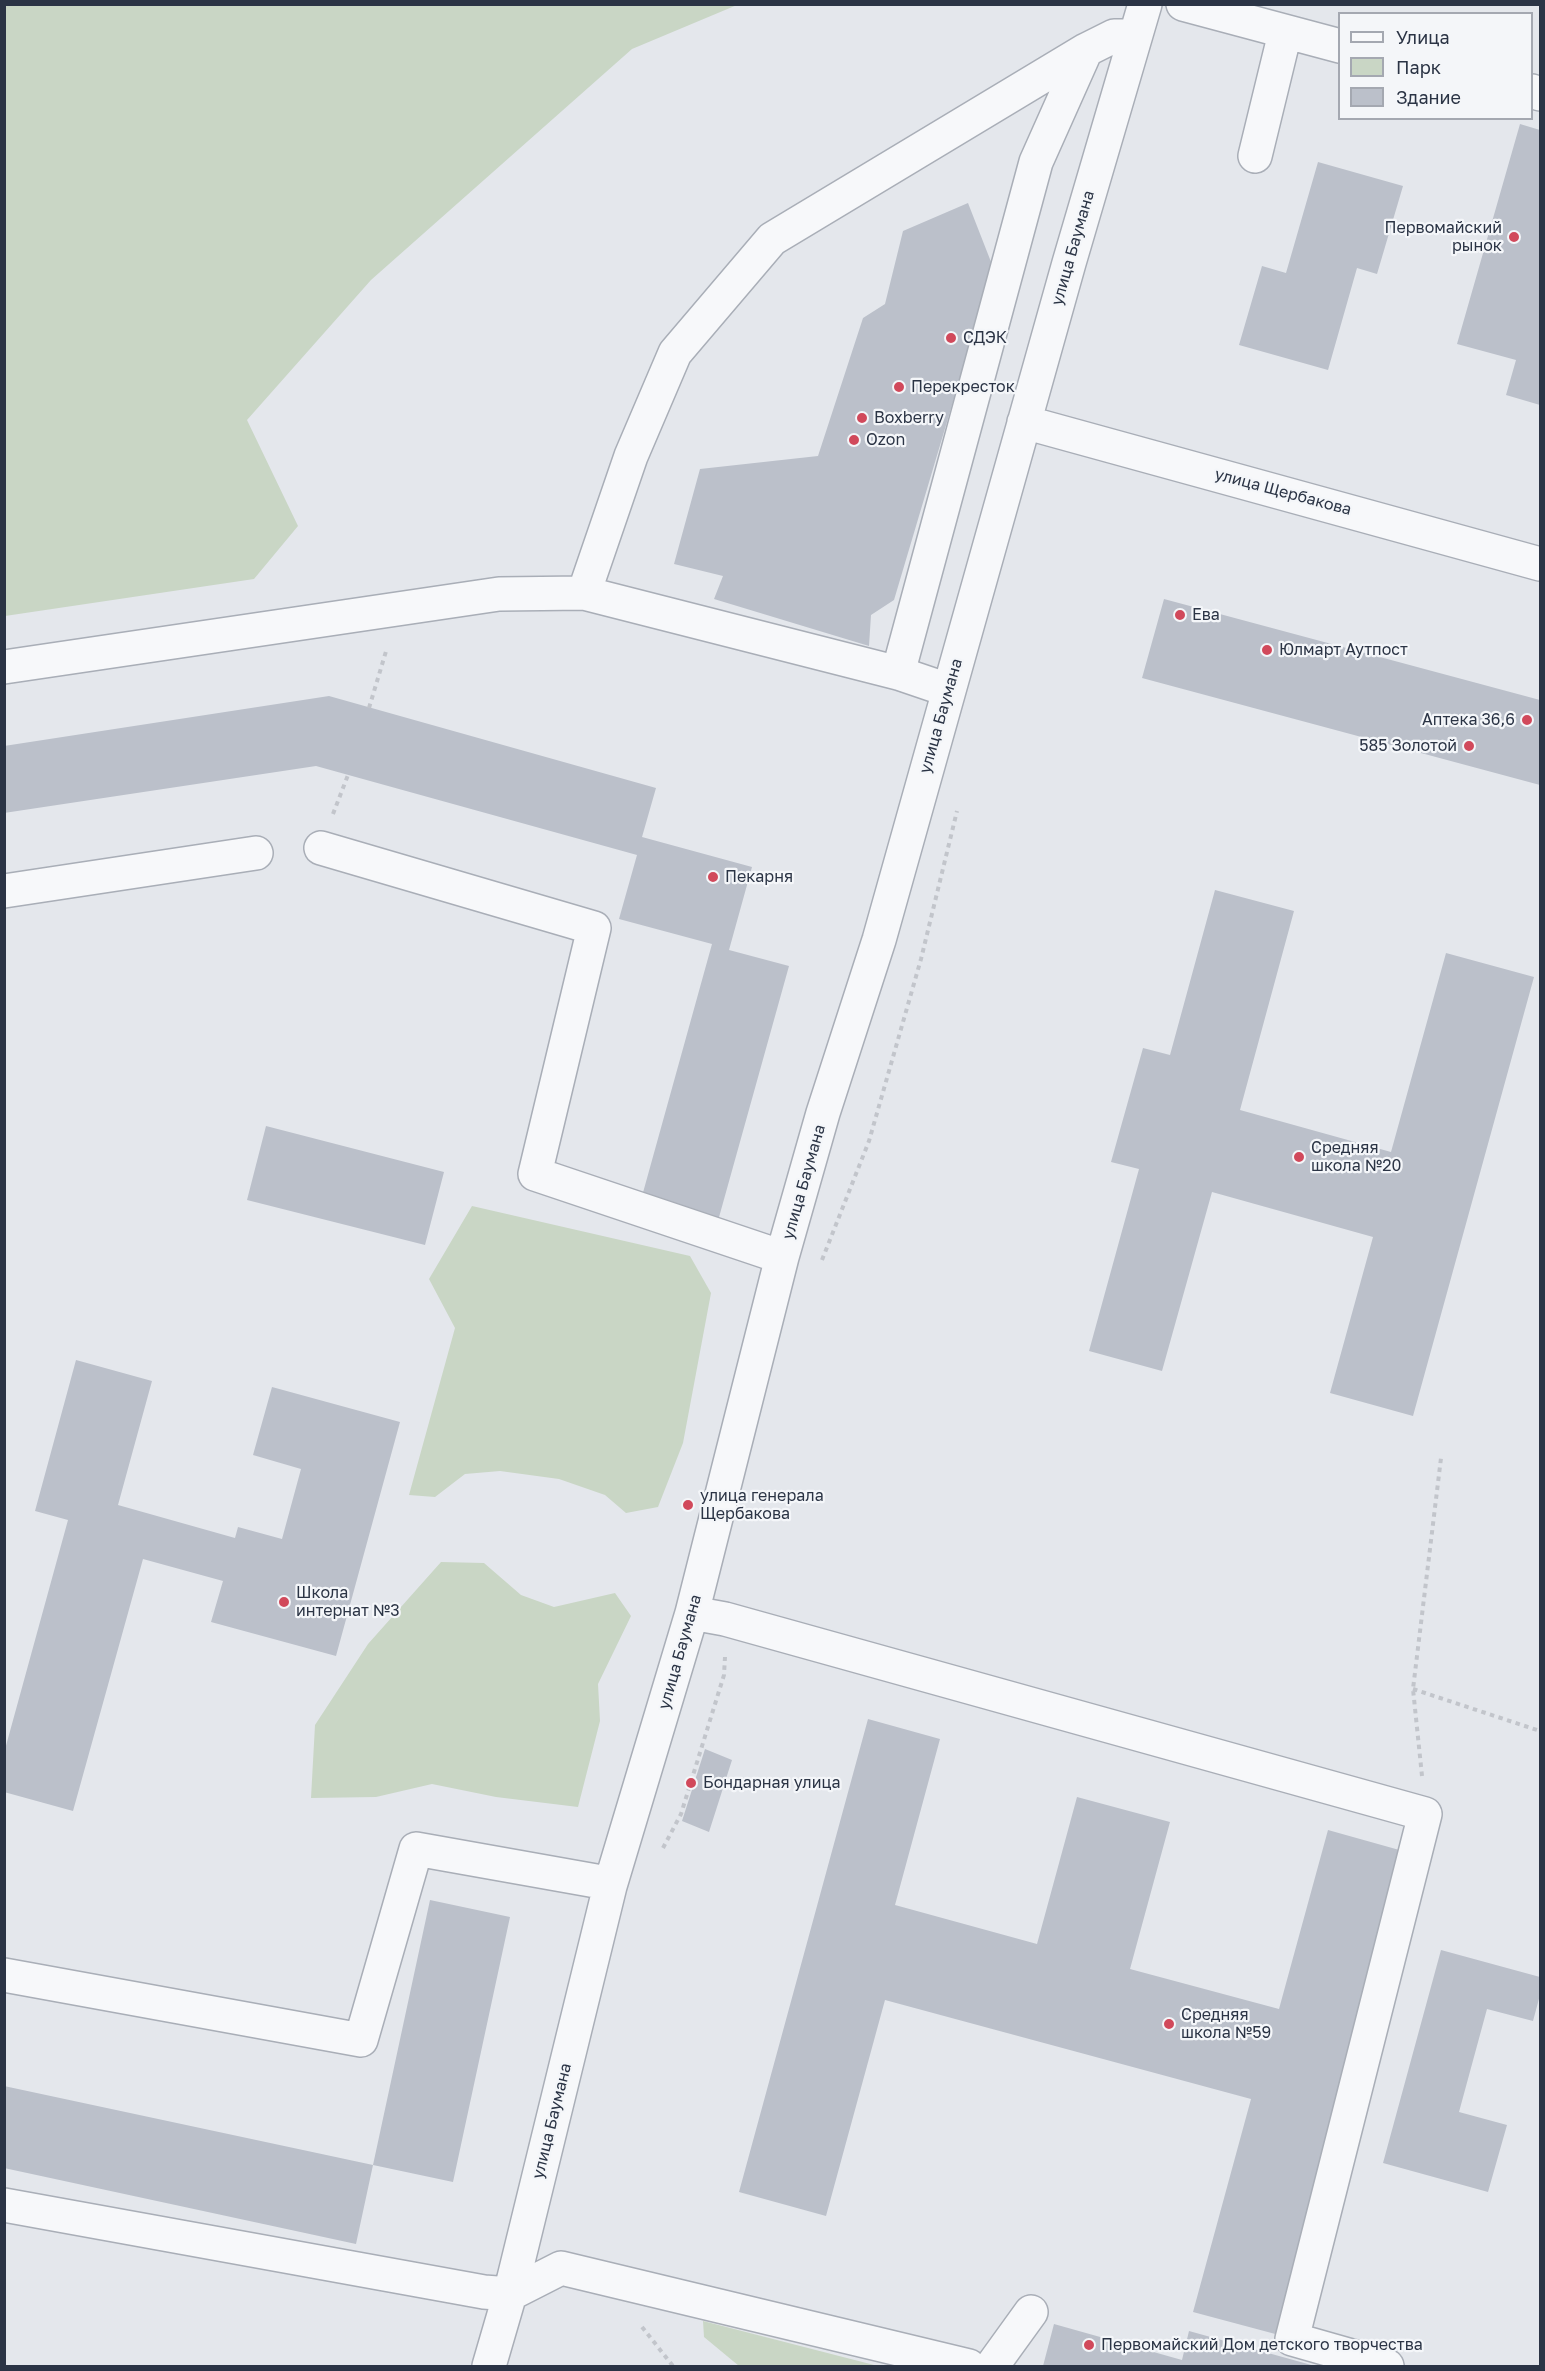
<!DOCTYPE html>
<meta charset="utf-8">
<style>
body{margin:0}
#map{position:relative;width:1545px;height:2371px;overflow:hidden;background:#e4e7ec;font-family:"Golos Text",sans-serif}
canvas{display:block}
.frame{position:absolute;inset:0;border:6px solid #2b3445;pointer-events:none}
.legend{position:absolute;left:1338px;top:12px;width:195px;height:108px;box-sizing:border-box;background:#f4f6f9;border:2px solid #a4a8b1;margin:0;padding:8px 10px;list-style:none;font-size:18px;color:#2b3445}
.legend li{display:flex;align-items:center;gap:12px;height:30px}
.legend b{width:30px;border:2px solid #a4a8b1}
</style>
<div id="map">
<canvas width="1545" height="2371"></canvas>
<div class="frame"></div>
<ul class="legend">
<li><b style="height:8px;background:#f7f8fa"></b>Улица</li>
<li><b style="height:16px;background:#c9d6c5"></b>Парк</li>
<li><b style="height:16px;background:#bbc0ca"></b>Здание</li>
</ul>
</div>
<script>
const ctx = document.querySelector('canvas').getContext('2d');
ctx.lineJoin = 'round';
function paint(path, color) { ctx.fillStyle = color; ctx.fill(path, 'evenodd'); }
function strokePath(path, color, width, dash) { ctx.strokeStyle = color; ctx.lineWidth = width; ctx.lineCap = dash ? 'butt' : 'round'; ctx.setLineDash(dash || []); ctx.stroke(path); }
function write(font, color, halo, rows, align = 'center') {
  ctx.font = font + ' "Golos Text",sans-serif'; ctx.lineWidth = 4.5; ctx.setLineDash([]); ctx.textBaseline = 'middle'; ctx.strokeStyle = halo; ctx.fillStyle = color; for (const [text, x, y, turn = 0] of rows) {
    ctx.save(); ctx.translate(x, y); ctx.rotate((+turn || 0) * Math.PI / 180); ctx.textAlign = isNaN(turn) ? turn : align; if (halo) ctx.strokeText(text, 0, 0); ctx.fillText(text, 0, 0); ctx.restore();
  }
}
paint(new Path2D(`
 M4,5L5,4L737,5L632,49L371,280L247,420L298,526L254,579L5,616Z
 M472,1206L690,1256L711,1293L683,1443L658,1507L626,1513L605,1495L559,1479L500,1471L465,1474L435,1497L409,1495L455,1328L429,1279Z
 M441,1562L484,1563L521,1595L554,1607L615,1593L631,1616L598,1684L600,1721L578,1807L496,1797L432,1784L376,1797L311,1798L315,1725L368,1644Z
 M703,2321L878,2366H739L704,2337Z`), '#c9d6c5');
paint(new Path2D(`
 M1520,124L1540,130V405L1506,395L1516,360L1457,344Z
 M1318,162L1403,186L1377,274L1357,268L1328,370L1239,345L1262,266L1286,273Z
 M968,203L993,267L894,600L871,615L869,646L714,599L723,576L674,564L700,469L818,456L863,318L885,304L903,231Z
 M1164,599L1540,700V785L1142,678Z
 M329,696L656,788L642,837L752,867L729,950L789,966L716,1228L639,1207L712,944L619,919L637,855L316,766L4,813V746Z
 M1215,890L1294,911L1240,1110L1391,1152L1446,953L1534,977L1413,1416L1330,1393L1373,1237L1212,1192L1162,1371L1089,1351L1139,1169L1111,1162L1143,1048L1170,1055Z
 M266,1126L444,1172L425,1245L247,1200Z
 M76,1360L152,1381L118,1505L235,1538L238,1527L282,1539L301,1469L253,1455L272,1387L400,1422L336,1656L211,1622L223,1581L143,1559L73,1811L4,1792V1753L68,1520L35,1511Z
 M868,1719L940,1739L895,1905L1037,1944L1077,1797L1170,1822L1130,1969L1279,2009L1328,1830L1410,1853L1279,2335L1193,2312L1251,2099L885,2000L826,2216L739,2192Z
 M705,1749L732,1760L709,1832L682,1821Z
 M430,1900L510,1917L453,2182L373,2165Z
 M1441,1950L1540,1977V1995L1533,2021L1487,2009L1459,2112L1507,2125L1488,2192L1383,2163Z
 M4,2086L373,2165L356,2244L4,2168Z
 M1054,2324L1182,2360L1189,2331L1315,2366H1043Z`), '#bbc0ca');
const minor = new Path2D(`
 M1183,4L1340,46
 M1532,91L1540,94
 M1255,156L1285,33
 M1024,422L1540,564
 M584,593L631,456L675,353L772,239L1086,50
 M4,667L499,594L584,593L898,673L948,690
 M898,673L1036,162L1086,50L1114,36H1135
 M321,848L594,928L535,1174L782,1257
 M4,891L256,853
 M692,1613L725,1619L1425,1814L1292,2339L1387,2366
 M4,1975L361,2040L416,1849L596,1881L610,1886
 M4,2205L484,2292L510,2294L561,2268L969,2366
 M489,2366L510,2294L610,1886L692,1613L782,1257L823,1113L879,940L1069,263L1145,4
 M992,2366L1031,2312`);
strokePath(minor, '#a9aeb7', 36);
strokePath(new Path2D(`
 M369,708L387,648
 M333,814L348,775
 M822,1260L869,1141L921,959L957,811
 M1413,1689L1540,1731
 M1422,1776L1413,1689L1441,1458
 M663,1848L681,1814L724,1675L725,1657
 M642,2327L673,2366`), '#c2c5cb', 4, [4.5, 4.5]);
strokePath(minor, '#f7f8fa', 33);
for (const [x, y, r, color] of [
 [1514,237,6,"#d1495b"],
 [951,338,6,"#d1495b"],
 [899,387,6,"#d1495b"],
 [862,418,6,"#d1495b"],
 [854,440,6,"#d1495b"],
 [1180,615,6,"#d1495b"],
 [1267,650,6,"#d1495b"],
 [1527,720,6,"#d1495b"],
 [1469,746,6,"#d1495b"],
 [713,877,6,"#d1495b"],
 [1299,1157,6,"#d1495b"],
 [688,1505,6,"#d1495b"],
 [284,1602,6,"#d1495b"],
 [691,1783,6,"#d1495b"],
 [1169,2024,6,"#d1495b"],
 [1089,2345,6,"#d1495b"]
]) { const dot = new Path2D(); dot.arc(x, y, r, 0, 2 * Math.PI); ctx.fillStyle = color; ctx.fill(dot); strokePath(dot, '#f4f6f9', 2); }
write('16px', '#2b3445', '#f4f6f9', [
 ["Первомайский",1502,228,"right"],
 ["рынок",1502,246,"right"],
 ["СДЭК",963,338],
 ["Перекресток",911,387],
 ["Boxberry",874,418],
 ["Ozon",866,440],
 ["Ева",1192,615],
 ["Юлмарт Аутпост",1279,650],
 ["Аптека 36,6",1515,720,"right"],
 ["585 Золотой",1457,746,"right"],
 ["Пекарня",725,877],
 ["Средняя",1311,1148],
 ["школа №20",1311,1166],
 ["улица генерала",700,1496],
 ["Щербакова",700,1514],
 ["Школа",296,1593],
 ["интернат №3",296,1611],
 ["Бондарная улица",703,1783],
 ["Средняя",1181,2015],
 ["школа №59",1181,2033],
 ["Первомайский Дом детского творчества",1101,2345]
], 'left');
write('16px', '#2b3445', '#f4f6f9', [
 ["улица Баумана",1073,248,-74],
 ["улица Щербакова",1283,492,15],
 ["улица Баумана",941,716,-74],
 ["улица Баумана",804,1182,-74],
 ["улица Баумана",680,1652,-74],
 ["улица Баумана",552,2121,-76]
]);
</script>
